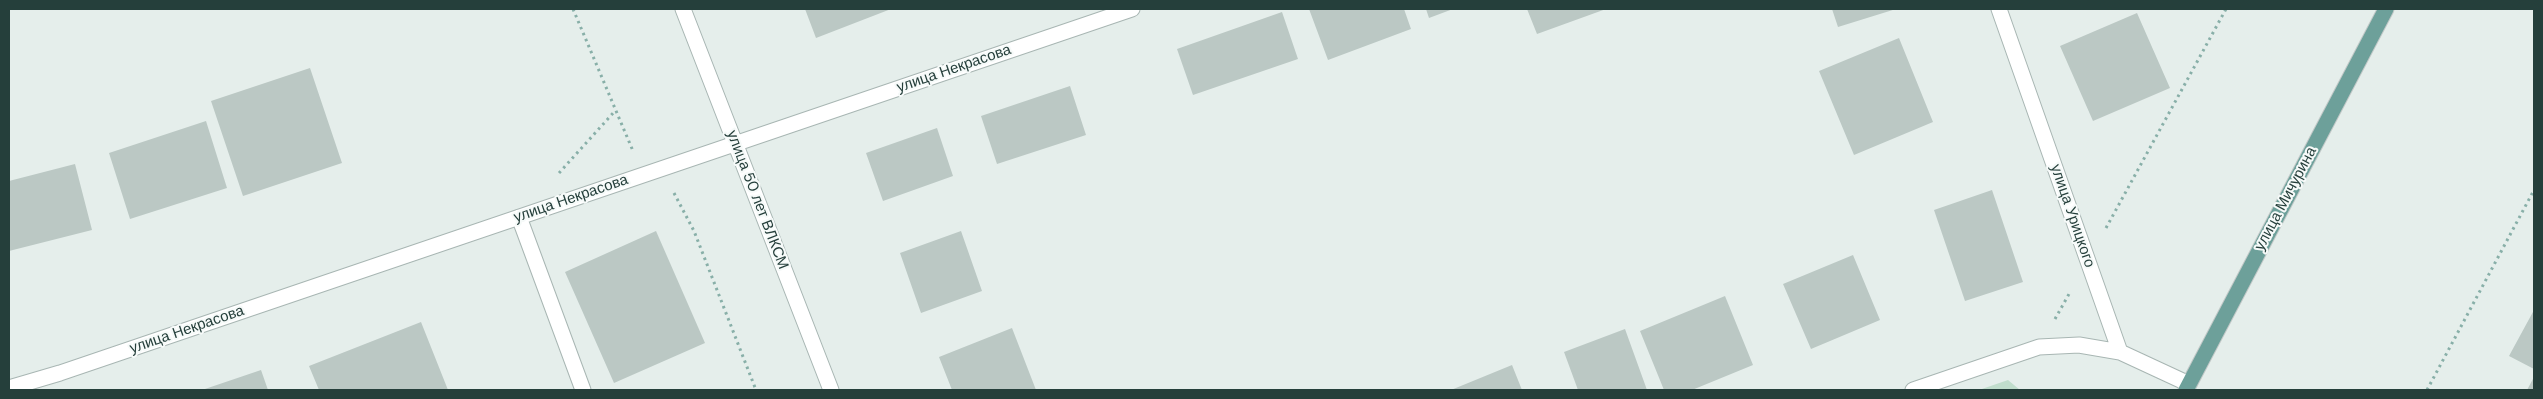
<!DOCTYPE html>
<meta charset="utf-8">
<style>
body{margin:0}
#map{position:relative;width:2543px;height:399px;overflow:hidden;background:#e5eeeb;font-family:"DM Sans",sans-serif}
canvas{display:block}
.frame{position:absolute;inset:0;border:10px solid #253f3b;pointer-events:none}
</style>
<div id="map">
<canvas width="2543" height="399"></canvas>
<div class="frame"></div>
</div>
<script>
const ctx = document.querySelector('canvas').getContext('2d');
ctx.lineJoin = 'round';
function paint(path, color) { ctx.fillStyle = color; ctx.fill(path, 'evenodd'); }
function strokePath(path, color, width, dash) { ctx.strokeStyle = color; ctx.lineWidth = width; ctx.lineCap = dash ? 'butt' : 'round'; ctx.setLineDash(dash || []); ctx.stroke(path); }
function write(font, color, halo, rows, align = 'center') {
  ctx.font = font + ' "DM Sans",sans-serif'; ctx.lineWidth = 4; ctx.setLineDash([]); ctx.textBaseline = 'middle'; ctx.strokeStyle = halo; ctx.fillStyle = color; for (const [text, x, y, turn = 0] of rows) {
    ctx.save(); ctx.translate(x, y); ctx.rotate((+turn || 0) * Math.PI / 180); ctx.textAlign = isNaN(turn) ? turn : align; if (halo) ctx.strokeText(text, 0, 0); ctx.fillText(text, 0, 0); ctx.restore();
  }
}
paint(new Path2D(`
 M2008,380L2020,390H1979Z`), '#c0ddcc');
paint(new Path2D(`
 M805,9H891L816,38Z
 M1309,9H1404L1411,29L1328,60Z
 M1426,9H1453L1429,18Z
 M1527,9H1606L1537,34Z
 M1832,9H1896L1838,27Z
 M1282,12L1298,59L1193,95L1177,49Z
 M2137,13L2170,88L2093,121L2060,46Z
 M1899,38L1933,122L1854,155L1819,71Z
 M310,68L342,163L243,196L211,101Z
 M1070,86L1086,135L997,164L981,116Z
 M206,121L227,188L130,219L109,153Z
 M937,128L953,176L883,201L866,153Z
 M75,164L92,230L9,251V181Z
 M1992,190L2023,282L1965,301L1934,210Z
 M656,231L705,343L614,383L565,272Z
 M961,231L982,291L921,313L900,253Z
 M1853,255L1880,320L1811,349L1783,284Z
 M1725,296L1753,365L1692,390H1664L1640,331Z
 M2534,310V369L2509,356Z
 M421,322L448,390H319L309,366Z
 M1012,328L1036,390H952L939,357Z
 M1625,329L1647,390H1578L1564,352Z
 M1512,365L1522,390H1451Z
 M261,370L268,390H202Z
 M2534,377V390H2527Z`), '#bbc8c4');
const minor = new Path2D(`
 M683,9L831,390
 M1999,9L2120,352L2189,384
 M519,217L583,390
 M9,388L60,373L1132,9
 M1913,390L2039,347L2079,345L2120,352`);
const major = new Path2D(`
 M2186,390L2386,9`);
strokePath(minor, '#a8b6b3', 17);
strokePath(major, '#c2c9c8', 17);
strokePath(new Path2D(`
 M573,9L633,151
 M559,173L615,111
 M674,193L694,231L756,390
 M2106,228L2226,9
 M2055,319L2069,294
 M2427,390L2534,190`), '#88afa8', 3, [2.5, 4]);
strokePath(minor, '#fff', 15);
strokePath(major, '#6da09a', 15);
write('15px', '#253f3b', '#f6faf9', [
 ["улица Некрасова",954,69,-19],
 ["улица Некрасова",571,199,-19],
 ["улица Мичурина",2286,199,-62],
 ["улица 50 лет ВЛКСМ",757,200,69],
 ["улица Урицкого",2072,216,71],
 ["улица Некрасова",187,330,-19]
]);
</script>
